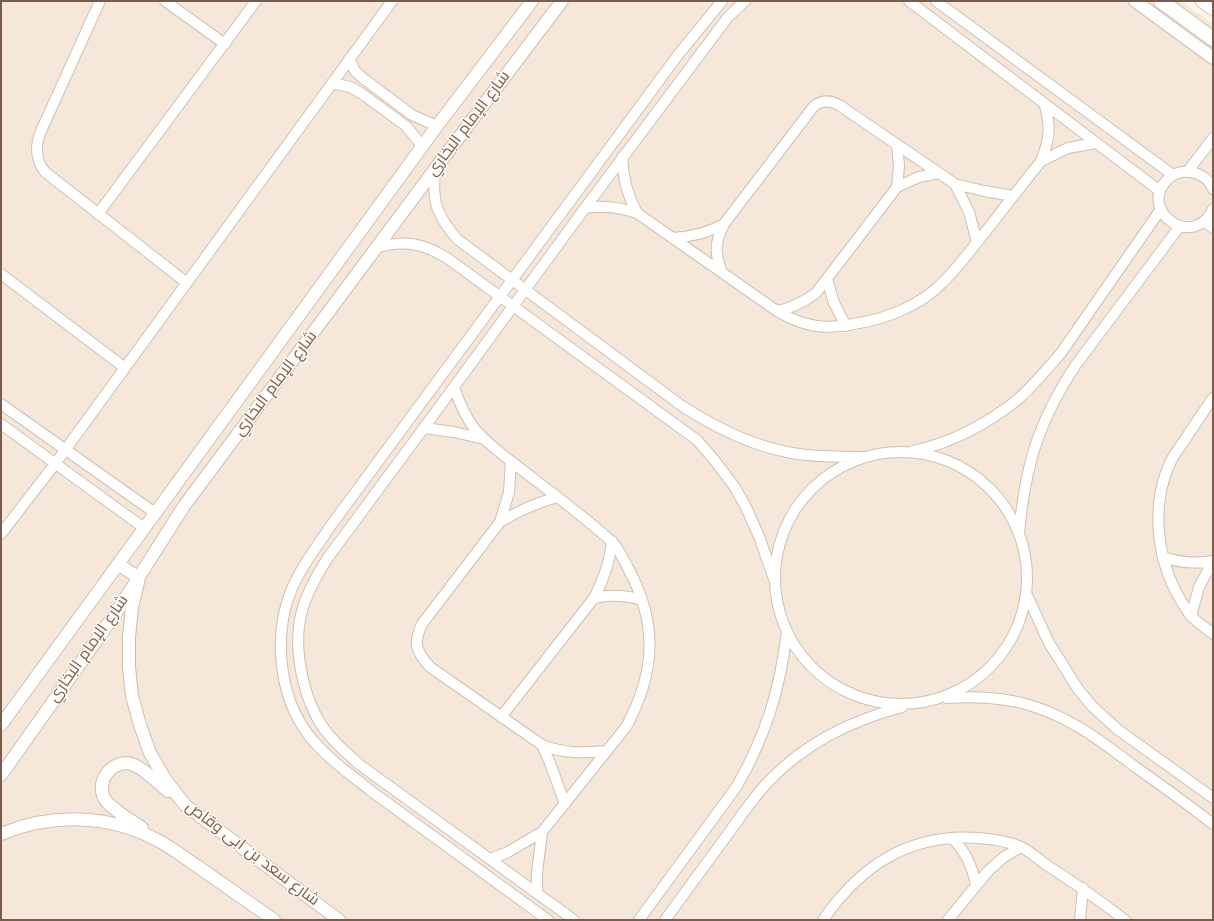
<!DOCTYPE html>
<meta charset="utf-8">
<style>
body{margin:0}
#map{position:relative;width:1214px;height:921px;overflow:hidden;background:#fdf6ec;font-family:Jost,sans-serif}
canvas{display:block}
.frame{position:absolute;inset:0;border:2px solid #7a5c4d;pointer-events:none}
</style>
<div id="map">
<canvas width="1214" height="921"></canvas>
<div class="frame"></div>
</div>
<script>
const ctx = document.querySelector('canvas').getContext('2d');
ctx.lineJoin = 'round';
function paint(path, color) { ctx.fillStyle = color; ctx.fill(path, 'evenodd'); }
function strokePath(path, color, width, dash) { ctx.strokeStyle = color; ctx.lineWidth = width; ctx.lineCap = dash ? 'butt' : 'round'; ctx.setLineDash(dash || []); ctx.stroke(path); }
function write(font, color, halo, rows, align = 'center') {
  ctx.font = font + ' Jost,Cairo,sans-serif'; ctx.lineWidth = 3; ctx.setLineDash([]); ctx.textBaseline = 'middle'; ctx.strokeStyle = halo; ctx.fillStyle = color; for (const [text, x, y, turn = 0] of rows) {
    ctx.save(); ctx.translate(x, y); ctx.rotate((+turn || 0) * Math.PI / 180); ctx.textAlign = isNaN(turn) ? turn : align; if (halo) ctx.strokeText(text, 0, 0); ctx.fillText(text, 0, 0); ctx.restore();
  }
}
paint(new Path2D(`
 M1,1H1181L1213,24V920H1Z`), '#f5e8da');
const minor = new Path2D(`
 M100,1L41,131C35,146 35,159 45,172L187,283
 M165,1L225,44
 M909,1L1160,191
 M936,1L1173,175
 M349,59L355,71L364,79L412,115L437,126
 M332,83L350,87L361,93L406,126L423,147
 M897,145L899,166L897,187
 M622,157C623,178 627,195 637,213
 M1041,161L1068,148L1096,143
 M435,169C432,202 436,214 457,239L682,406C716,428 752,446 792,453C815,457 839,457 863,457
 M1188,171L1213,138
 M955,184L969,212L977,242
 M1213,189C1209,179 1200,173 1189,172C1181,171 1172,174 1167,180C1137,211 1194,251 1213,209
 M585,208C604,205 619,207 637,213L777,311C806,328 826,330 859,323C888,318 921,305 942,283C959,267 972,248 987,230C1005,206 1023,184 1041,161C1050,139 1051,125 1044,103
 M98,214L256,1
 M1204,221L1213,228
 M672,238C691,237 708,233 724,224
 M377,247C405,240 423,243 447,258L697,440L715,461L734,486L746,507L760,539L774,579
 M722,272C714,253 715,242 724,224L814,106C822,100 830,100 839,105L955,184L984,191L1013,196
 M1,274L125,368
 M827,279L834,303L846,326
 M777,311C792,308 804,302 816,293L897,187L919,177L939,173
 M454,387C459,402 465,416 474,428C486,443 502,454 517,466C548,490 581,514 610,540C618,546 623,559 628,568C658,623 656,672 626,727L542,832L508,852L490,859
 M1213,398C1203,412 1194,426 1184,441C1180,447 1174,454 1171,461C1151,502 1156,554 1177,594C1181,601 1186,610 1192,617C1198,623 1206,628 1213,634
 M1,404L155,513
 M1,424L144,528
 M424,428L454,432L484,439
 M913,451C951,443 987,424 1017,400C1033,386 1047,369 1061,353L1161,209
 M775 578a126 126 0 1 1 252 0a126 126 0 1 1-252 0Z
 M511,461L509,492L500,522L422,624C413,643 416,652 430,667L542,745C566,754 581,753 607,751
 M500,522C518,511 536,503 557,497
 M1,534L55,464L392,1
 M1019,534C1025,466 1038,423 1075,366L1180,226
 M1163,557C1180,563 1195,564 1213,561
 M1027,595L1049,643L1078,689L1092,706L1117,729L1213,798
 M594,598C611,594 625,595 642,600
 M1191,616L1199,587L1213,561
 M947,698C975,696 1003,697 1029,705C1070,717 1101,741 1134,766C1161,785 1187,804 1213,824
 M501,717L594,598C604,579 610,562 612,541
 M542,745L550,763L565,804
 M952,838C966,852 972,866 976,885
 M537,893V873L542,832
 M548,920L371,791C350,774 327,758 310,737C276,694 272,625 297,578C307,559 320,542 332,524L678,55L722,1
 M574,920L360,765C348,754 335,744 325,730C303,700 292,647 302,611C307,592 317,575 327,559L454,387L585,208L728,17L745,1
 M639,920L737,786C766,735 780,690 787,631
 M665,920C686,891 707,863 728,834C742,815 754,796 771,779C806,743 853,720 902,707
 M823,920C861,865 910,833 979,838C992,839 1008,841 1021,847C1030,851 1039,860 1048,866C1075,883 1100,901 1125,920
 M948,920L989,870L1004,857L1021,847
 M1080,920L1083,888`);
const tertiary = new Path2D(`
 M1135,1L1213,58
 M118,564L139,578L132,607L129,637V667L132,696L140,725L150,753L165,779L185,805L339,920
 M1,725L437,126L532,1
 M1,775L118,610L184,506L435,169L562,1
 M142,828C131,820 117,813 107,802C92,785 112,756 134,765C146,770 158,783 168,791
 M1,834C52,813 110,814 159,841C172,848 185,858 197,866C223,884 248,902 274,920`);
const secondary = new Path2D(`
 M1161,1L1213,39
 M1203,1L1213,8`);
strokePath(minor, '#d1beb0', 12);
strokePath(tertiary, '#d1beb0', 14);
strokePath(secondary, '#d6c0b0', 16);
strokePath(minor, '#fff', 10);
strokePath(tertiary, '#fff', 12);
strokePath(secondary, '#fff', 14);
write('16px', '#7a5c4d', '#fffaf3', [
 ["شارع الإمام البخاري",469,124,-53],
 ["شارع الإمام البخاري",276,384,-53],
 ["شارع الإمام البخاري",89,649,-55],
 ["شارع سعد بن ابى وقاص",252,854,37]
]);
</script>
